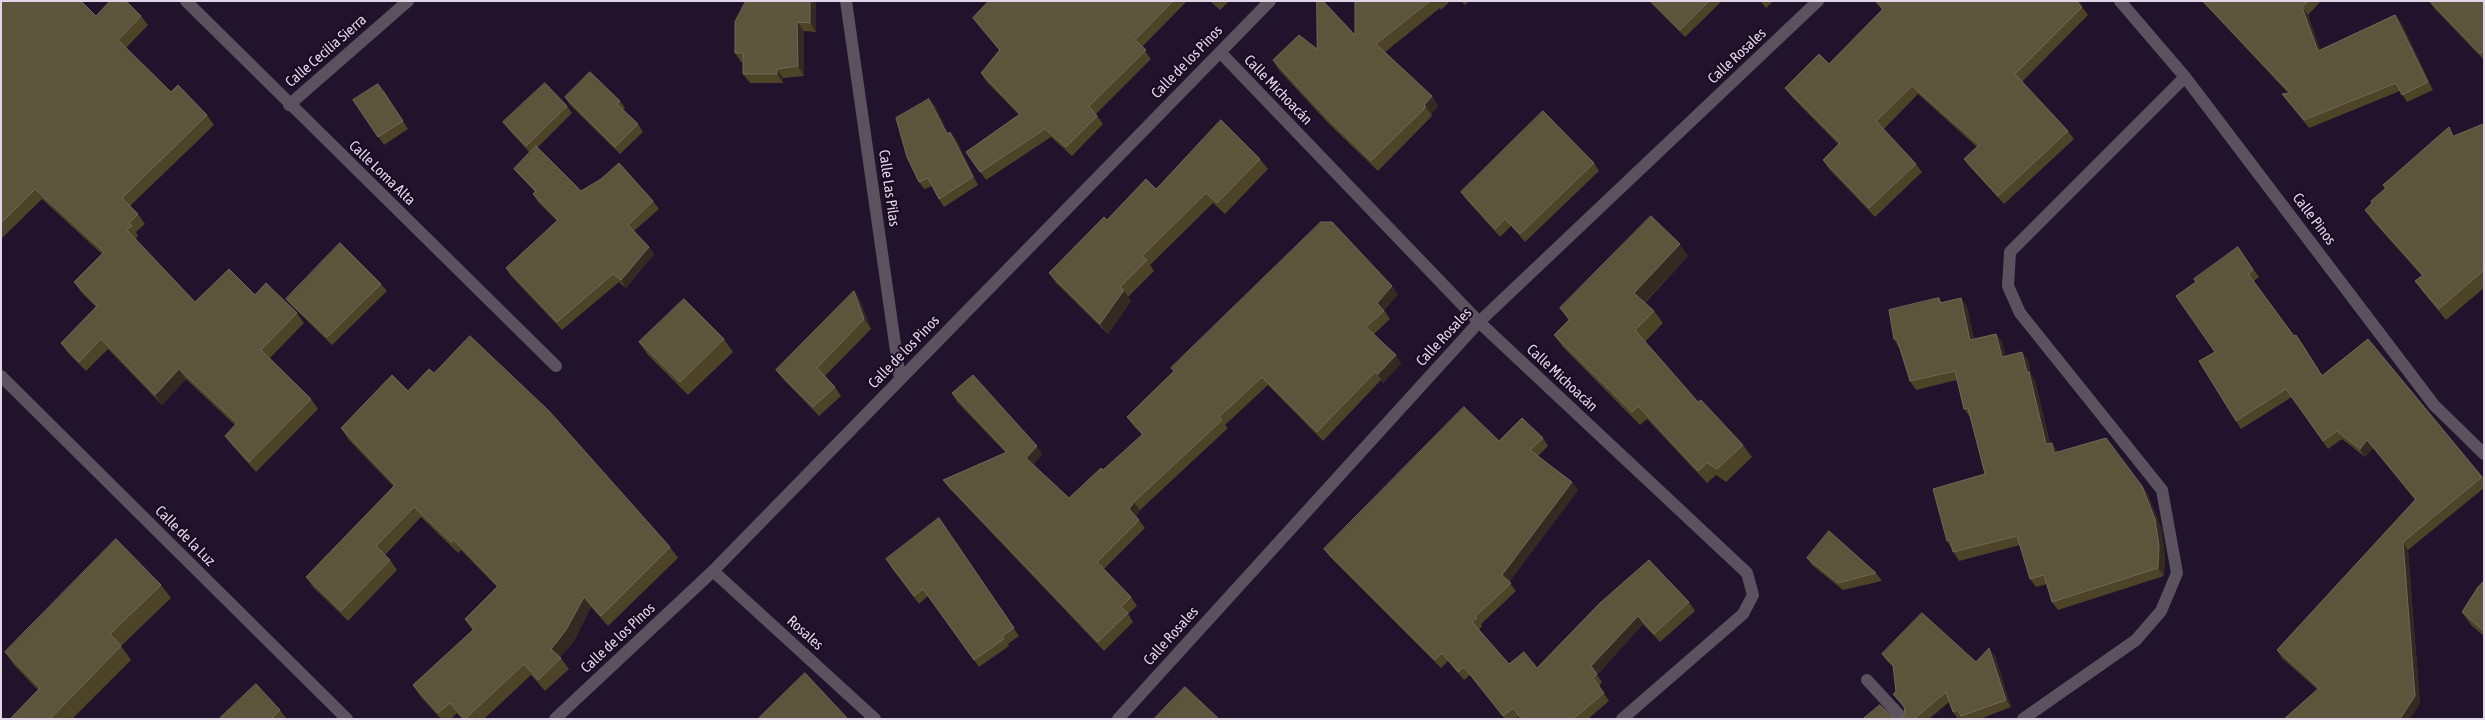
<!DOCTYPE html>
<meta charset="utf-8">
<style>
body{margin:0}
#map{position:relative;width:2485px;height:720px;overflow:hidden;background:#22132c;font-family:"Asap Condensed",sans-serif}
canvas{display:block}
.frame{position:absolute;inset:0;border:2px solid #e0d6e7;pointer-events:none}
</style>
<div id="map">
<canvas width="2485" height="720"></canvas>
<div class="frame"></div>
</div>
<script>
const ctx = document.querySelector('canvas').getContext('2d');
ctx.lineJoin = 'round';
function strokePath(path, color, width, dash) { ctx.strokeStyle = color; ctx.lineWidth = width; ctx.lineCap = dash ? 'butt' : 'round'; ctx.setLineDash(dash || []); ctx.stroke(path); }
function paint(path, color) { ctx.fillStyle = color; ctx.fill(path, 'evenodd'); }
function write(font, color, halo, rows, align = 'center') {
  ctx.font = font + ' "Asap Condensed",sans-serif'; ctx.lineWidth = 4; ctx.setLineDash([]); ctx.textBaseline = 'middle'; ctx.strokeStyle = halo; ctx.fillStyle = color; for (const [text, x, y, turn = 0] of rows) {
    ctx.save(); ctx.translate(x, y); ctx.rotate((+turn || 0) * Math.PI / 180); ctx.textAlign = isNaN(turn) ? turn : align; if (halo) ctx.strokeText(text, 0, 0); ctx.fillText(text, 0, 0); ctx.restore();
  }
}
strokePath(new Path2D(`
 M186,1L556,366
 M846,1L900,379
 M2120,1L2185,77L2434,405L2484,454
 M1220,52L1479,322L1747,573L1753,595L1743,614L1622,719
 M289,105L408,1
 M1,376L347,719
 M713,571L875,719
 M1867,680L1903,719
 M555,719L713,571L1270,1
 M1118,719L1479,322L1818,1
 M2023,719L2136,640L2161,611L2177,573L2162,490L2020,313L2008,286L2010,252L2185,77`), '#5a535f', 12);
paint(new Path2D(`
 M1,1L96,16H141L148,25L126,48L171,92L207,115L214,125L130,206L138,214L145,224L136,232L138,236L135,239L195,302L255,295L297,313L304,323L270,358L311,399L318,409L256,472L232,445L225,436L235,425L186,379L162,405L108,349L86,371L68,353L61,343L96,307L81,292L74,282L102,254L42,199L1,239Z
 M816,1V32L804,31V76L783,78V83H750L743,74V62H741L735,53Z
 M989,1H1187L1142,47L1151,59L1096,114L1103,124L1072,156L1051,137L986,180L966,152L1019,115L986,81L981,73L999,50L979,26L973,18Z
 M1210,1H1229L1220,10Z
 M1355,1H1450L1441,10L1440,8L1385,52L1432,96L1438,106L1431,114L1432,116L1378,171L1330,125L1279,70L1273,60L1317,49L1355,35Z
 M1461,1H1469L1465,5Z
 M1649,1H1722L1685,37Z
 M1760,1H1773L1766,8Z
 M1875,1L2082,7L2088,15L2022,82L2068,131L2074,139L2004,204L1970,167L1964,159L1977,147L1918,94L1884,129L1916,164L1922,172L1875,217L1829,169L1823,160L1838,144L1791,96L1785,88L1829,64L1882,10Z
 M2202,1H2321L2308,15L2320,50L2395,15L2401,22L2433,90L2407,102L2400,91L2309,128L2282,94L2288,93Z
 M2429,1H2484V60L2434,8Z
 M384,91L408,129L384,145L353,100Z
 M565,97L620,101L625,108L623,110L638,124L643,132L620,154L570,105Z
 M567,106L572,113L537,148L581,191L653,201L659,209L634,231L649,247L654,254L626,288L619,282L562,330L511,276L506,268L557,221L538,202L533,194L535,192L520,176L514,169L530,153L509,130L503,122Z
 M935,106L948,133L956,139L978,185L944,207L939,199L932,186L924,189L919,182Z
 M2484,124V288L2446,320L2423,292L2415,281L2422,276L2373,221L2365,210L2372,204L2385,188L2383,185L2455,136Z
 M1260,159L1268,169L1225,214L1213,203L1150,265L1154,271L1128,297L1131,301L1108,334L1056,283L1049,273L1107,220L1156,189Z
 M1594,163L1599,171L1525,242L1511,226L1500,237L1466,199L1461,192Z
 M2238,247L2259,277L2254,281L2294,336L2302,343L2322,375L2368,339L2484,479V488L2408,550L2420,704L2317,689L2282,658L2277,650L2415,500L2373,448L2365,457L2342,439L2328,449L2292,397L2241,429L2236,421L2196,282Z
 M1688,256L1645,303L1654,311L1663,323L1645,342L1698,402L1743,445L1752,457L1726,482L1716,475L1707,483L1647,419L1640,425L1563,347L1554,335L1569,321L1560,308Z
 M381,284L387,291L332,345L292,306L286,299Z
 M854,291L860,300L871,329L825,376L835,387L841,396L819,416L783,379L776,370Z
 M1398,294L1384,310L1390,319L1374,334L1401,363L1383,383L1381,380L1323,441L1268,385L1225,425L1228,428L1140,510L1136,516L1145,528L1104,569L1131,597L1137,606L1128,614L1133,622L1104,651L949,488L943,480L1006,453L957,402L952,393L1042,454L1033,465L1069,498L1103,470L1142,435L1133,425L1127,417L1174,371L1171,368Z
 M1939,298L1942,303L1961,298L1967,307L1974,339L1996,334L2002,342L2005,356L2028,360L2031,375L2035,380L2050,444L2058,452L2142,486L2148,495L2161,528L2165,554L2164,576L2058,610L2052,602L2047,584L2036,587L2030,579L2020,545L1959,561L1947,541L1985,474L1971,417H1970L1964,409L1957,380L1916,390L1910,381L1900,348H1899L1894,339Z
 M724,339L733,352L688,395L648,355L639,342Z
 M434,373L670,547L678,558L608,626L591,607L574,641L560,657L569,669L545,691L531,675L484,719H462L457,713L451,719H441L420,696L413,685L473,631L465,619L497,587L461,550L458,553L421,517L385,555L390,560L397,570L348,621L313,587L306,577L394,487L348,439L341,428L408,391Z
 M1543,438L1548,446L1538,456L1578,490L1509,582L1516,591L1481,624L1482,626L1479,630L1509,664L1537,668L1600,603L1689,602L1695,611L1660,642L1643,624L1597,675L1602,682L1599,686L1609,701L1588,719H1521L1519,716L1516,719H1505L1470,675L1464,680L1448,661L1441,668L1330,557L1324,549L1499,441Z
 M939,518L1019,636L1008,644L1009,646L979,667L928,596L919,604L891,567Z
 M1807,558L1876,573L1882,581L1843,590L1812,565Z
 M2484,581V636L2471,625L2462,612Z
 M161,585L171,598L121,646L131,660L72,719H10L38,690L14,665L5,652Z
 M1882,654L1976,662L1995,656L2011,707L1980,719H1963V718L1958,719L1953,712L1949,702L1929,719H1900L1905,714L1904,708L1893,694L1896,692L1894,668L1887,661Z
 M280,710L286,718L285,719H219Z`), '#4d4427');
paint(new Path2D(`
 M810,1H816V32L810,23Z
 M2302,7L2308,15L2324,59L2318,51Z
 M2395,15L2401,22L2433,90L2428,82Z
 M797,22L804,31V76L798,66Z
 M777,69L783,78V83L777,74Z
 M1432,96L1438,106L1431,114L1424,105Z
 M929,99L935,106L952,141L947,134Z
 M950,132L956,139L978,185L973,177Z
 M1680,244L1688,256L1642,305L1634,293Z
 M649,247L654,254L626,288L621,280Z
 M1392,286L1398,294L1382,311L1377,303Z
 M1124,290L1131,301L1108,334L1100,324Z
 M854,291L860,300L871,329L864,319Z
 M1961,298L1967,307L1976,349L1970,340Z
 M1996,334L2002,342L2008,365L2002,357Z
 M2022,352L2028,360L2031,375L2035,380L2052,453L2046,444Z
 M1396,355L1401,363L1383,383L1378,374Z
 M179,369L186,379L162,405L155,395Z
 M2367,440L2373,448L2365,457L2360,449Z
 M2052,443L2058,452L2054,453Z
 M1037,446L1042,454L1032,467L1026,458Z
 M1572,482L1578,490L1508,583L1502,575Z
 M2142,486L2148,495L2161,528L2165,554L2164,576L2158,568Z
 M1134,502L1140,510L1135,517L1129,509Z
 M2403,542L2408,550L2420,704L2410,719H2400Z
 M584,597L591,607L574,641L558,659L551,649Z
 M1638,616L1643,624L1597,675L1591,666Z
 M1989,648L1995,656L2011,707L2006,700Z`), '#352a21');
const building = new Path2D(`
 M1,1H81L96,16L110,1H126L141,16L118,40L171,92L178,85L207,115L122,198L138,214L129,223L132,226L127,230L195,302L229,269L255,295L266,283L297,313L261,350L311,399L249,462L225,436L237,423L179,369L155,395L101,339L79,362L61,343L97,306L74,282L104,252L35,189L1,223Z
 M746,1H810V23L797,22L798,66L777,69V74H743V53H735V22Z
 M989,1H1173L1135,40L1146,50L1089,106L1097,116L1066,147L1045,129L980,172L966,152L1020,114L981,73L1000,50L973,18Z
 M1317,1H1323L1355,35V1H1430L1376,44L1432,96L1424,105L1426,107L1371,161L1324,115L1273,60L1299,35L1317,49Z
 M1651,1H1709L1680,30Z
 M1876,1H2077L2082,7L2015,74L2068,131L1998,196L1964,159L1979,145L1912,86L1876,121L1916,164L1869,208L1823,160L1840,143L1785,88L1819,54L1829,64L1883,9Z
 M2203,1H2309L2302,7L2318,51L2395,15L2428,82L2402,95L2396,83L2304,120L2282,94L2290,93Z
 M2430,1H2484V51L2480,53Z
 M590,72L620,101L617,104L638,124L615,147L565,97Z
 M545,83L567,106L526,146L503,122Z
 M378,84L403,121L378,137L353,100Z
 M929,99L947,134L950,132L973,177L939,199L928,178L919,182L907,157L896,118Z
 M1543,111L1594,163L1520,234L1505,219L1495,229L1461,192Z
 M1221,120L1260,159L1217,203L1206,193L1142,256L1147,260L1120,287L1124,290L1100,324L1049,273L1104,217L1107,220L1146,179L1156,189Z
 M2484,124V270L2439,309L2415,281L2423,275L2365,210L2372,203L2371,201L2386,188L2383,185L2449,127L2453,136Z
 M536,146L581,191L601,179L619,163L653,201L628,225L649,247L621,280L613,274L557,322L506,268L558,220L533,194L536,191L514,169Z
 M1651,216L1680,244L1634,293L1654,311L1635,330L1698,402L1701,400L1743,445L1717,469L1707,463L1698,471L1638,406L1632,412L1554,335L1570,319L1560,308Z
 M1321,222H1332L1392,286L1377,303L1384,311L1366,327L1396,355L1378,374L1375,372L1317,432L1262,377L1219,417L1222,420L1134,502L1129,509L1139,520L1097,562L1131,597L1121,607L1128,613L1098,642L943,480L1007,452L952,393L973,375L1037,446L1026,458L1069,498L1101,468L1103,470L1143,434L1127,417L1174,371L1171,368Z
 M340,243L381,284L327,337L286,299Z
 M2238,247L2253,270L2248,274L2294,336L2296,335L2322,376L2368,339L2482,477L2403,542L2415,696L2400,719H2284L2319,688L2277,650L2416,499L2367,440L2360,449L2337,431L2323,441L2286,389L2236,421L2199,361L2215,352L2176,296L2196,282L2194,279Z
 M854,291L864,319L817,368L835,387L813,407L776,370Z
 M1939,298L1940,303L1961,298L1970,340L1996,334L2002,357L2022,352L2027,372H2029L2046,444L2052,443L2054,453L2106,438L2142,486L2155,519L2159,546L2158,568L2052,602L2044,575L2030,579L2017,536L1953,552L1950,540L1947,541L1933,489L1985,474L1968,408L1964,409L1955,371L1910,381L1897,339H1894L1889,310Z
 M684,299L724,339L680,382L639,342Z
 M470,336L549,411L670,547L601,616L584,597L566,630L551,649L561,658L538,680L524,664L465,719H464L450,703L438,713L413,685L474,629L465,619L498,586L454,540L451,542L414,507L376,546L390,560L341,611L306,577L395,485L341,428L392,375L408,391L429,369L434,373Z
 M1464,407L1499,441L1522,418L1543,438L1530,450L1572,482L1502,575L1511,583L1475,617L1477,618L1472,622L1509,664L1524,652L1537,668L1600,603L1649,560L1689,602L1654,634L1638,616L1591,666L1597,674L1593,678L1604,693L1573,719H1521L1513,708L1503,716L1464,667L1458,672L1442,653L1435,660L1324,549Z
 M939,518L1014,628L1002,636L1004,639L974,660L923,589L914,596L886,559Z
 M1829,531L1876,573L1838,583L1807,558Z
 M116,539L161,585L110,634L121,646L50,719H10L40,688L5,652Z
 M2484,581V631L2462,612L2478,587Z
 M1922,613L1976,662L1989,648L2006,700L1961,716L1958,710L1953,712L1946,692L1914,719H1900L1905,714L1904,706L1893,694L1896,692L1893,665L1882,654Z
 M805,673L848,719H758Z
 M256,684L280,710L271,719H219Z
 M1185,687L1219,719H1154Z
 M1880,705L1895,719H1863Z`);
paint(building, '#5d543c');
strokePath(building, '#716857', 1);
write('15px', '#e0d6e7', '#190a22', [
 ["Calle Cecilia Sierra",326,51,-41],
 ["Calle Rosales",1737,56,-43],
 ["Calle de los Pinos",1187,62,-46],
 ["Calle Michoacán",1278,90,46],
 ["Calle Loma Alta",382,173,44],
 ["Calle Las Pilas",889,188,82],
 ["Calle Pinos",2314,219,53],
 ["Calle Rosales",1444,337,-47],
 ["Calle de los Pinos",904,352,-46],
 ["Calle Michoacán",1562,378,43],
 ["Calle de la Luz",185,536,45],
 ["Rosales",805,633,42],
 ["Calle Rosales",1171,636,-48],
 ["Calle de los Pinos",618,638,-43]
]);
</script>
